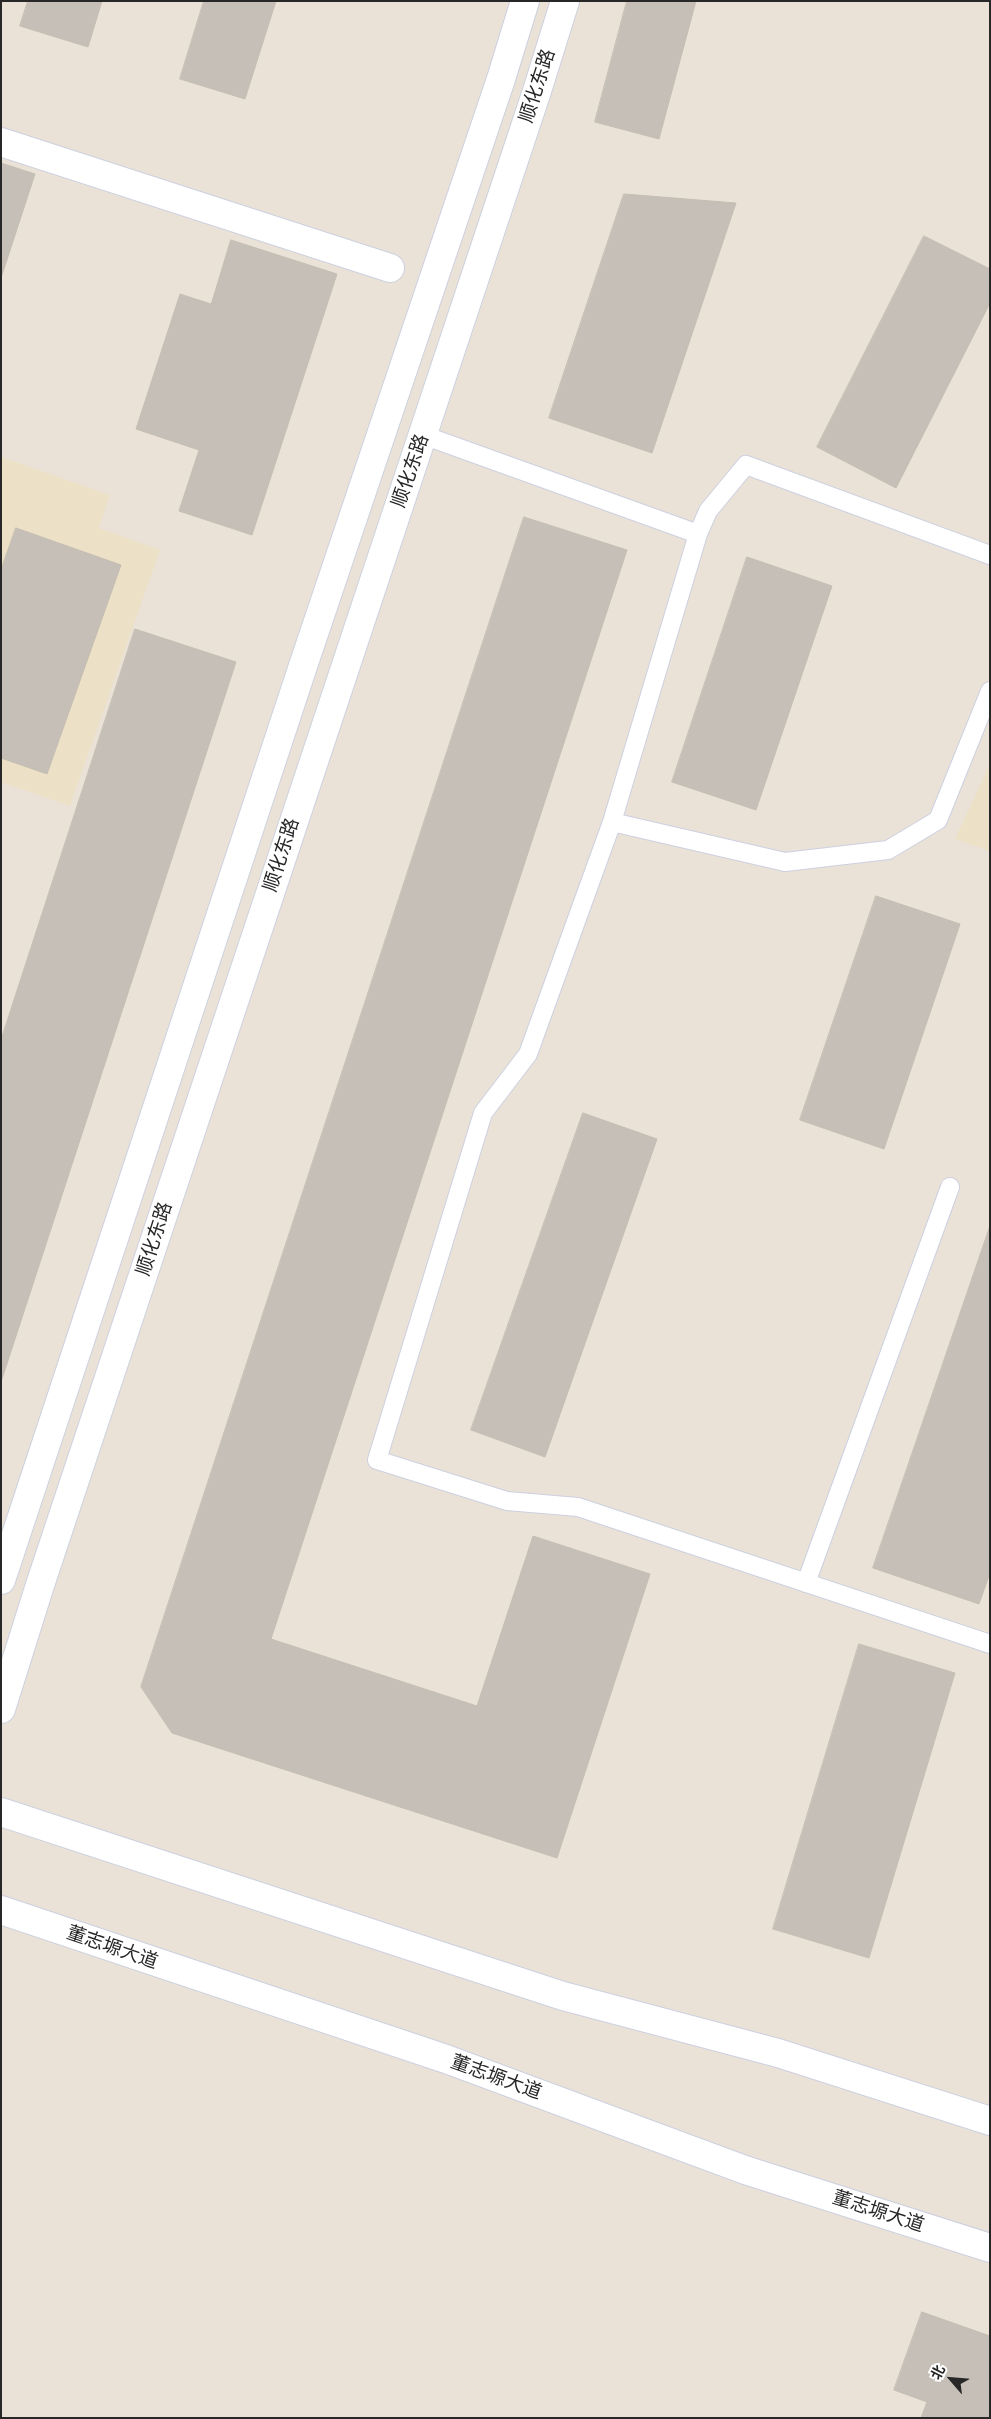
<!DOCTYPE html>
<meta charset="utf-8">
<style>
body{margin:0}
#map{position:relative;width:991px;height:2419px;overflow:hidden;background:#eae2d7;font-family:"Space Grotesk","Noto Sans SC",sans-serif}
canvas{display:block}
.frame{position:absolute;inset:0;border:2px solid #272727;pointer-events:none}
.north{position:absolute;left:926px;top:2354px;width:50px;height:50px;-webkit-text-stroke:4px #fff;paint-order:stroke;rotate:297deg;font-size:14px;font-weight:700;line-height:20px;text-align:center;color:#272727}
.north::after{content:'';display:block;margin:auto;width:18px;height:22px;background:#272727;clip-path:polygon(50% 0,100% 100%,50% 72%,0 100%)}
</style>
<div id="map">
<canvas width="991" height="2419"></canvas>
<div class="frame"></div>
<div class="north">北</div>
</div>
<script>
const ctx = document.querySelector('canvas').getContext('2d');
ctx.lineJoin = 'round';
function paint(path, color) { ctx.fillStyle = color; ctx.fill(path, 'evenodd'); }
function strokePath(path, color, width, dash) { ctx.strokeStyle = color; ctx.lineWidth = width; ctx.lineCap = dash ? 'butt' : 'round'; ctx.setLineDash(dash || []); ctx.stroke(path); }
function write(font, color, halo, rows, align = 'center') {
  ctx.font = font + ' "Space Grotesk","Noto Sans SC",sans-serif'; ctx.lineWidth = 4.5; ctx.setLineDash([]); ctx.textBaseline = 'middle'; ctx.strokeStyle = halo; ctx.fillStyle = color; for (const [text, x, y, turn = 0] of rows) {
    ctx.save(); ctx.translate(x, y); ctx.rotate((+turn || 0) * Math.PI / 180); ctx.textAlign = isNaN(turn) ? turn : align; if (halo) ctx.strokeText(text, 0, 0); ctx.fillText(text, 0, 0); ctx.restore();
  }
}
paint(new Path2D(`
 M1,457L110,495L99,528L160,550L70,806L1,782Z
 M990,764V851L955,839Z`), '#ece0c6');
const building = new Path2D(`
 M28,1H102L88,47L20,26Z
 M204,1H276L245,99L180,79Z
 M627,1H696L659,139L595,122Z
 M1,163L35,174L1,278Z
 M624,194L736,203L652,453L549,418Z
 M924,236L990,269V303L896,488L817,447Z
 M231,240L337,274L252,535L179,511L199,450L136,429L180,294L211,304Z
 M524,517L627,550L271,1639L477,1706L533,1536L650,1574L557,1858L172,1733L141,1687Z
 M16,528L121,565L47,774L1,758V570Z
 M747,557L832,586L756,810L672,782Z
 M135,629L236,662L1,1382V1040Z
 M876,896L960,924L884,1149L800,1120Z
 M583,1113L657,1139L545,1457L471,1430Z
 M990,1226V1573L979,1604L873,1568Z
 M859,1644L955,1673L869,1958L773,1929Z
 M922,2312L990,2336V2418H921L927,2402L894,2390Z`);
paint(building, '#c5bfb7');
strokePath(building, '#c5beb2', 1);
const lane = new Path2D(`
 M423,435L698,534
 M990,555L746,465L708,511L698,534L612,822L528,1054L483,1113L377,1460L507,1501L578,1507L990,1644
 M612,822L785,862L888,850L938,820L990,691
 M806,1583L950,1187`);
const street = new Path2D(`
 M1,142L390,268`);
const secondary = new Path2D(`
 M1,1580L304,663L501,79L525,1
 M1,1709L40,1585L537,91L565,1
 M1,1812L563,1996L778,2053L990,2121
 M1,1910L446,2059L745,2170L990,2248`);
strokePath(lane, '#cdd0e0', 20);
strokePath(street, '#cdd0e0', 30);
strokePath(secondary, '#cdd0e0', 30);
strokePath(lane, '#fff', 18);
strokePath(street, '#fff', 28);
strokePath(secondary, '#fff', 28);
write('19px', '#272727', '#fff', [
 ["顺化东路",538,86,-72],
 ["顺化东路",411,471,-71],
 ["顺化东路",282,855,-72],
 ["顺化东路",155,1239,-72],
 ["董志塬大道",112,1948,19],
 ["董志塬大道",496,2078,20],
 ["董志塬大道",878,2212,18]
]);
</script>
